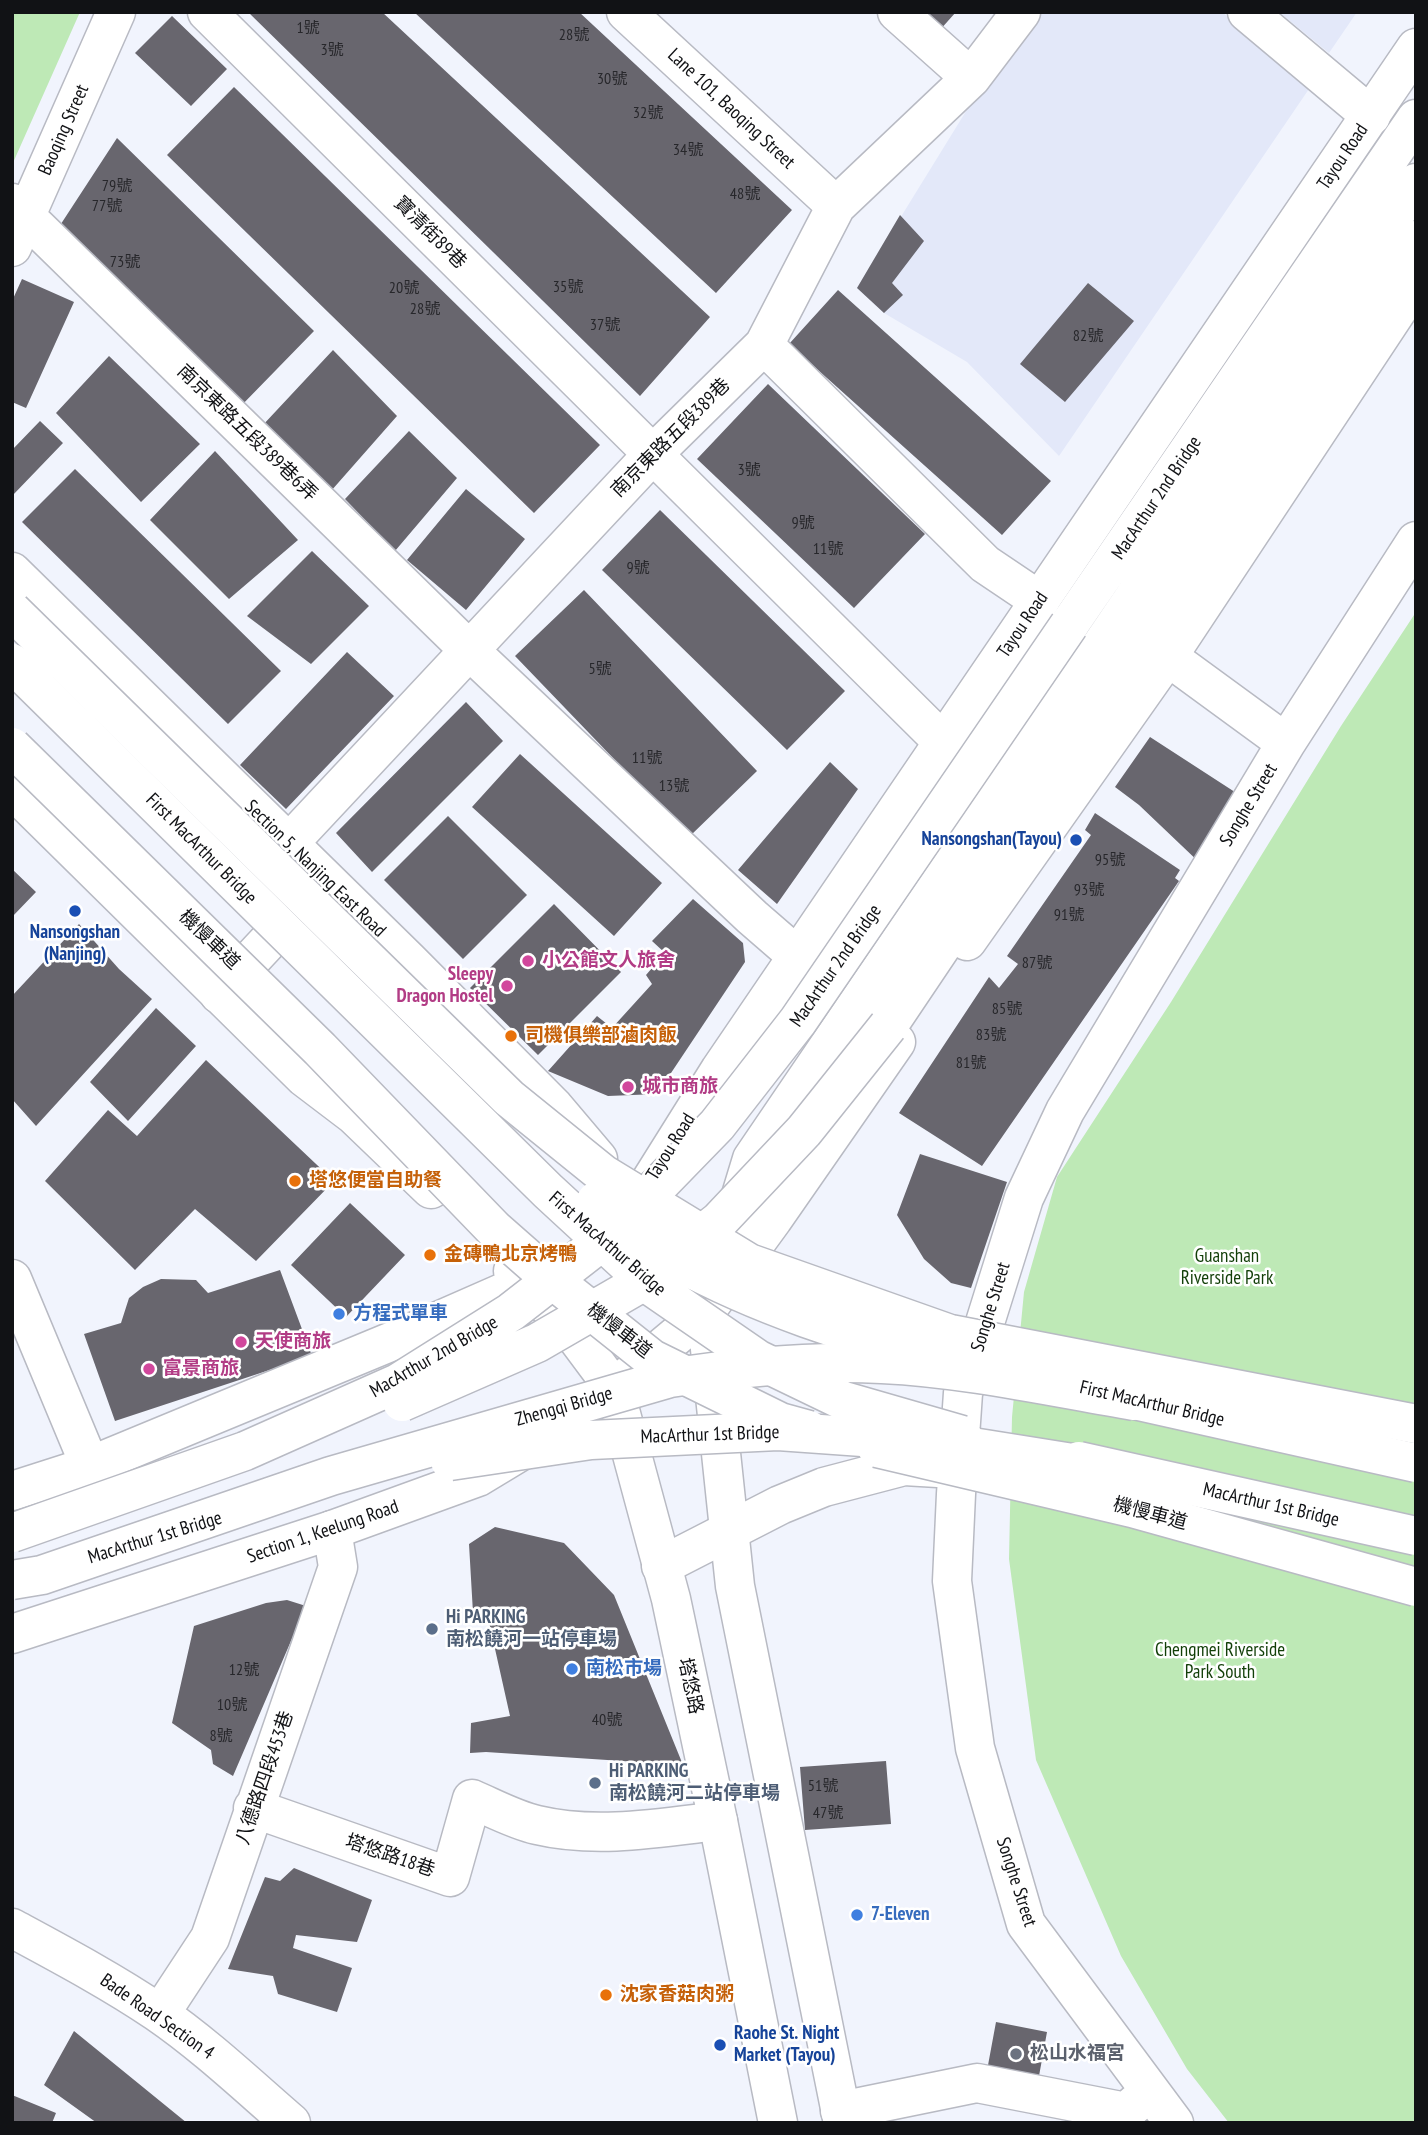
<!DOCTYPE html>
<meta charset="utf-8">
<style>
body{margin:0}
#map{position:relative;width:1428px;height:2135px;overflow:hidden;background:#f1f4fd;font-family:"PT Sans Narrow",sans-serif}
canvas{display:block}
.frame{position:absolute;inset:0;border:14px solid #111215;pointer-events:none}
</style>
<div id="map">
<canvas width="1428" height="2135"></canvas>
<div class="frame"></div>
</div>
<script>
const ctx = document.querySelector('canvas').getContext('2d');
ctx.lineJoin = 'round';
function paint(path, color) { ctx.fillStyle = color; ctx.fill(path, 'evenodd'); }
function strokePath(path, color, width, dash) { ctx.strokeStyle = color; ctx.lineWidth = width; ctx.lineCap = dash ? 'butt' : 'round'; ctx.setLineDash(dash || []); ctx.stroke(path); }
function write(font, color, halo, rows, align = 'center') {
  ctx.font = font + ' "PT Sans Narrow","Noto Sans TC",sans-serif'; ctx.lineWidth = 5; ctx.setLineDash([]); ctx.textBaseline = 'middle'; ctx.strokeStyle = halo; ctx.fillStyle = color; for (const [text, x, y, turn = 0] of rows) {
    ctx.save(); ctx.translate(x, y); ctx.rotate((+turn || 0) * Math.PI / 180); ctx.textAlign = isNaN(turn) ? turn : align; if (halo) ctx.strokeText(text, 0, 0); ctx.fillText(text, 0, 0); ctx.restore();
  }
}
paint(new Path2D(`
 M1037,12H1222L1311,86L1059,456L967,362L884,313L857,288L997,61Z
 M1279,12H1357L1329,53Z`), '#e3e8f9');
paint(new Path2D(`
 M12,12H80L12,165Z
 M1416,612V2123H1229L1187,2069L1121,1956L1036,1760L1009,1559L1012,1417L1024,1292L1057,1177L1171,1002L1341,726Z`), '#bee9b6');
paint(new Path2D(`
 M248,12H382L710,317L640,396Z
 M414,12H579L792,210L716,293Z
 M918,12H956L939,31Z
 M172,16L227,69L191,106L135,53Z
 M234,87L600,445L534,513L167,155Z
 M117,138L314,331L238,409L57,230Z
 M900,215L924,241L892,283L903,295L884,313L857,288Z
 M22,279L74,302L26,408L12,402V301Z
 M1088,283L1134,321L1065,402L1020,364Z
 M838,290L1051,481L1002,535L789,344Z
 M333,350L397,416L331,491L262,426Z
 M109,356L200,444L141,502L56,413Z
 M768,384L925,534L854,608L697,459Z
 M40,421L63,443L12,496V450Z
 M409,431L457,478L395,551L345,499Z
 M215,451L298,540L229,599L150,520Z
 M75,469L281,671L228,724L22,522Z
 M466,489L525,539L466,610L407,560Z
 M660,510L845,691L787,750L602,570Z
 M312,551L369,606L311,664L247,616Z
 M584,590L757,771L689,837L515,656Z
 M347,652L394,696L286,809L240,765Z
 M466,702L503,741L372,872L336,833Z
 M1150,737L1241,796L1202,865L1139,805L1115,787Z
 M520,754L662,883L614,936L472,807Z
 M830,762L858,789L777,904L738,870Z
 M1095,813L1180,870L1175,878L1179,881L982,1166L899,1113L989,977L999,988L1018,964L1007,956L1091,835L1085,830Z
 M448,816L527,895L463,959L384,880Z
 M12,869L36,892L12,917Z
 M693,899L743,943L745,962L657,1094L608,1096L548,1071L597,1016L612,1028L652,984L646,975L665,953L652,941Z
 M554,904L621,972L538,1055L470,988Z
 M79,924L119,969L152,999L36,1126L12,1099V996Z
 M156,1008L196,1046L128,1121L90,1082Z
 M206,1060L334,1181L256,1261L195,1209L135,1270L45,1181L108,1110L137,1136Z
 M920,1154L1007,1182L971,1288L951,1283L924,1259L897,1215Z
 M350,1203L405,1255L346,1317L291,1265Z
 M280,1270L312,1356L115,1421L84,1334L121,1323L129,1298L143,1287L161,1279L196,1280L208,1293Z
 M495,1527L564,1543L614,1595L683,1765L486,1752L470,1753L471,1723L510,1716L489,1622L473,1613L469,1544Z
 M287,1600L306,1606L233,1776L213,1764L211,1750L172,1723L194,1626L266,1603Z
 M886,1761L891,1824L805,1830L800,1767Z
 M294,1868L372,1900L357,1942L296,1935L293,1948L352,1968L337,2012L278,1994L273,1976L228,1969L265,1877L280,1881Z
 M996,2022L1047,2032L1037,2087L986,2076Z
 M74,2031L187,2123H97L44,2085Z
 M12,2095L56,2113L52,2123H12Z`), '#68666e');
const minor = new Path2D(`
 M207,12L943,742
 M626,12L836,206
 M897,12L971,78
 M1247,12L1371,116
 M12,203L469,650L752,917L797,956
 M12,247L116,12
 M764,345L985,564L1040,601
 M1167,656L1286,743
 M289,843L653,454L764,345L836,206L971,78L1021,12
 M219,994L304,903
 M12,1279L90,1466
 M661,1566L780,1505L824,1487L904,1466L938,1468
 M253,1808L450,1877L472,1799C493,1808 515,1820 537,1825C596,1839 659,1828 718,1821
 M12,1928C62,1955 111,1981 157,2012C205,2045 247,2085 291,2123
 M160,2014L210,1938L338,1567L332,1530
 M840,2111L977,2083L1126,2112L1150,2091
 M1174,2123L1026,1924L975,1748L952,1581L956,1494L963,1393L1024,1198L1065,1111L1286,743L1416,541`);
const major = new Path2D(`
 M12,572L409,961L554,1107L598,1159
 M12,789L304,1077L354,1115L431,1189
 M967,941L1173,649L1416,282
 M648,1185L720,1070L1416,48
 M513,1271L570,1329L614,1388L671,1599L718,1821L778,2123
 M698,1299L706,1311L735,1586L843,2123
 M627,1377L706,1311L773,1219L896,1042
 M12,1491L90,1466L395,1340L525,1283L552,1265
 M12,1634L332,1530L478,1477L526,1448`);
const highway = new Path2D(`
 M1069,625L1416,119
 M888,1026L1416,240
 M706,1311L752,1159L1416,183`);
strokePath(minor, '#b8bac3', 41);
strokePath(major, '#b8bac3', 41);
strokePath(highway, '#b8bac3', 41);
strokePath(minor, '#fff', 38);
strokePath(major, '#fff', 38);
strokePath(highway, '#fff', 38);
const minorBridge = new Path2D(`
 M12,611L509,1098L603,1174L749,1263L950,1334L1416,1424
 M12,747L320,1049L494,1229L544,1273L652,1359L780,1422L809,1430
 M877,1448L1132,1508L1416,1587`);
const majorBridge = new Path2D(`
 M12,663L548,1191L651,1286L757,1359L844,1401L962,1435
 M596,1201C621,1220 649,1246 677,1261C755,1304 855,1338 942,1358
 M1103,1393L1416,1463
 M1079,1461L1416,1536`);
const highwayBridge = new Path2D(`
 M402,1402L537,1343L639,1284L719,1221L804,1131L888,1026
 M450,1461L591,1440L778,1431L947,1443L1110,1469
 M12,1533L245,1451L398,1383L511,1312L610,1235L717,1125L798,1021L1069,625
 M12,1580L42,1575L331,1476L670,1378C740,1367 811,1360 882,1364C966,1368 1051,1387 1134,1401`);
strokePath(minorBridge, '#b8bac3', 41, []);
strokePath(majorBridge, '#b8bac3', 41, []);
strokePath(highwayBridge, '#b8bac3', 41, []);
strokePath(minorBridge, '#fff', 38);
strokePath(majorBridge, '#fff', 38);
strokePath(highwayBridge, '#fff', 38);
for (const [x, y, r, color] of [
 [1076,840,7,"#1a4fb4"],
 [75,911,7,"#1a4fb4"],
 [528,961,7,"#d1479c"],
 [507,986,7,"#d1479c"],
 [511,1036,7,"#e8710a"],
 [628,1087,7,"#d1479c"],
 [295,1181,7,"#e8710a"],
 [430,1255,7,"#e8710a"],
 [339,1314,7,"#3f7fe0"],
 [241,1342,7,"#d1479c"],
 [149,1369,7,"#d1479c"],
 [432,1629,7,"#5c6f8a"],
 [572,1669,7,"#3f7fe0"],
 [595,1783,7,"#5c6f8a"],
 [857,1915,7,"#3f7fe0"],
 [606,1995,7,"#e8710a"],
 [720,2045,7,"#1a4fb4"],
 [1016,2054,7,"#6b7280"]
]) { const dot = new Path2D(); dot.arc(x, y, r, 0, 2 * Math.PI); ctx.fillStyle = color; ctx.fill(dot); strokePath(dot, '#fff', 2.5); }
write('16px', '#27272b', null, [
 ["1號",308,28],
 ["28號",574,35],
 ["3號",332,50],
 ["30號",612,79],
 ["32號",648,113],
 ["34號",688,150],
 ["79號",117,186],
 ["48號",745,194],
 ["77號",107,206],
 ["73號",125,262],
 ["35號",568,287],
 ["20號",404,288],
 ["28號",425,309],
 ["37號",605,325],
 ["82號",1088,336],
 ["3號",749,470],
 ["9號",803,523],
 ["11號",828,549],
 ["9號",638,568],
 ["5號",600,669],
 ["11號",647,758],
 ["13號",674,786],
 ["95號",1110,860],
 ["93號",1089,890],
 ["91號",1069,915],
 ["87號",1037,963],
 ["85號",1007,1009],
 ["83號",991,1035],
 ["81號",971,1063],
 ["12號",244,1670],
 ["10號",232,1705],
 ["40號",607,1720],
 ["8號",221,1736],
 ["51號",823,1786],
 ["47號",828,1813]
]);
write('19px', '#111215', '#fff', [
 ["Lane 101, Baoqing Street",731,109,43],
 ["Baoqing Street",64,130,-66],
 ["Tayou Road",1343,157,-56],
 ["寶清街89巷",430,233,45],
 ["南京東路五段389巷6弄",247,433,44],
 ["南京東路五段389巷",671,438,-45],
 ["MacArthur 2nd Bridge",1157,498,-56],
 ["Tayou Road",1023,625,-56],
 ["Songhe Street",1249,805,-59],
 ["First MacArthur Bridge",201,849,45],
 ["Section 5, Nanjing East Road",315,869,44],
 ["機慢車道",209,940,44],
 ["MacArthur 2nd Bridge",836,966,-55],
 ["Tayou Road",671,1147,-58],
 ["First MacArthur Bridge",607,1244,41],
 ["Songhe Street",991,1307,-73],
 ["機慢車道",619,1331,38],
 ["MacArthur 2nd Bridge",434,1357,-30],
 ["First MacArthur Bridge",1152,1404,13],
 ["Zhengqi Bridge",564,1407,-16],
 ["MacArthur 1st Bridge",710,1435,-2],
 ["MacArthur 1st Bridge",1271,1505,13],
 ["機慢車道",1150,1514,15],
 ["Section 1, Keelung Road",323,1532,-19],
 ["MacArthur 1st Bridge",155,1538,-17],
 ["塔悠路",690,1686,78],
 ["八德路四段453巷",265,1778,-71],
 ["塔悠路18巷",390,1856,19],
 ["Songhe Street",1016,1882,72],
 ["Bade Road Section 4",157,2017,35]
]);
write('bold 19px', '#164399', '#fff', [
 ["Nansongshan(Tayou)",1062,840],
 ["Nansongshan",75,933,"center"],
 ["(Nanjing)",75,955,"center"],
 ["Raohe St. Night",734,2034,"left"],
 ["Market (Tayou)",734,2056,"left"]
], 'right');
write('bold 19px', '#b23c85', '#fff', [
 ["小公館文人旅舍",542,961],
 ["Sleepy",493,975,"right"],
 ["Dragon Hostel",493,997,"right"],
 ["城市商旅",642,1087],
 ["天使商旅",255,1342],
 ["富景商旅",163,1369]
], 'left');
write('bold 19px', '#c56008', '#fff', [
 ["司機俱樂部滷肉飯",525,1036],
 ["塔悠便當自助餐",309,1181],
 ["金磚鴨北京烤鴨",444,1255],
 ["沈家香菇肉粥",620,1995]
], 'left');
write('19px', '#123f08', '#fff', [
 ["Guanshan",1227,1257],
 ["Riverside Park",1227,1279],
 ["Chengmei Riverside",1220,1651],
 ["Park South",1220,1673]
]);
write('bold 19px', '#366cbe', '#fff', [
 ["方程式單車",353,1314],
 ["南松市場",586,1669],
 ["7-Eleven",871,1915]
], 'left');
write('bold 19px', '#4e5e75', '#fff', [
 ["Hi PARKING",446,1618],
 ["南松饒河一站停車場",446,1640],
 ["Hi PARKING",609,1772],
 ["南松饒河二站停車場",609,1794]
], 'left');
write('bold 19px', '#5b616d', '#fff', [
 ["松山水福宮",1030,2054]
], 'left');
</script>
